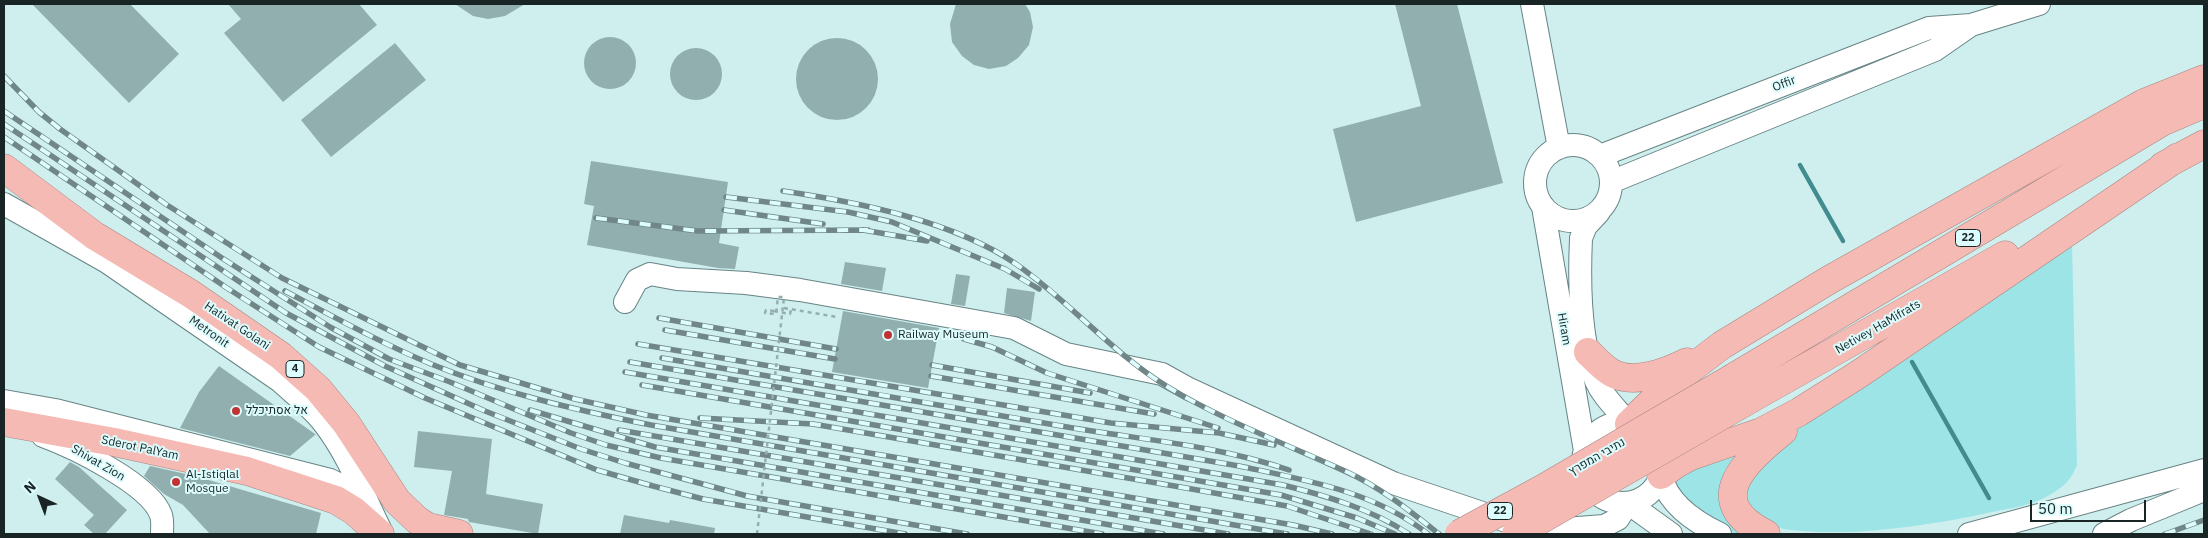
<!DOCTYPE html>
<meta charset="utf-8">
<style>
body{margin:0}
#map{position:relative;width:2208px;height:538px;overflow:hidden;background:#cfefef;font-family:"IBM Plex Sans",sans-serif}
canvas{display:block}
.frame{position:absolute;inset:0;border:5px solid #192525;pointer-events:none}
.north{position:absolute;left:15px;top:473px;width:50px;height:50px;-webkit-text-stroke:4px #dcfcfd;paint-order:stroke;rotate:317deg;font-size:14px;font-weight:700;line-height:20px;text-align:center;color:#192525}
.north::after{content:'';display:block;margin:auto;width:18px;height:22px;background:#192525;clip-path:polygon(50% 0,100% 100%,50% 72%,0 100%)}
.scale{position:absolute;left:2030px;top:500px;width:116px;height:22px;box-sizing:border-box;border:2px solid #192525;border-top:0;padding-left:6px;font-size:15px;line-height:18px;white-space:nowrap;color:#192525;-webkit-text-stroke:4px #dcfcfd;paint-order:stroke}
</style>
<div id="map">
<canvas width="2208" height="538"></canvas>
<div class="frame"></div>
<div class="north">N</div>
<div class="scale">50 m</div>
</div>
<script>
const ctx = document.querySelector('canvas').getContext('2d');
ctx.lineJoin = 'round';
function paint(path, color) { ctx.fillStyle = color; ctx.fill(path, 'evenodd'); }
function strokePath(path, color, width, dash) { ctx.strokeStyle = color; ctx.lineWidth = width; ctx.lineCap = dash ? 'butt' : 'round'; ctx.setLineDash(dash || []); ctx.stroke(path); }
function write(font, color, halo, rows, align = 'center') {
  ctx.font = font + ' "IBM Plex Sans",Heebo,sans-serif'; ctx.lineWidth = 4; ctx.setLineDash([]); ctx.textBaseline = 'middle'; ctx.strokeStyle = halo; ctx.fillStyle = color; for (const [text, x, y, turn = 0] of rows) {
    ctx.save(); ctx.translate(x, y); ctx.rotate((+turn || 0) * Math.PI / 180); ctx.textAlign = isNaN(turn) ? turn : align; if (halo) ctx.strokeText(text, 0, 0); ctx.fillText(text, 0, 0); ctx.restore();
  }
}
paint(new Path2D(`
 M2072,242L2077,465C2071,479 2066,485 2053,493C2035,505 2012,508 1992,512C1928,526 1849,538 1784,529C1768,525 1757,518 1744,508L1747,473L1765,452L1859,385Z
 M1774,431L1734,473L1757,534H1737L1728,531L1677,492L1674,473Z`), '#9de4e7');
strokePath(new Path2D(`
 M1800,165L1843,241
 M1912,362L1989,498`), '#428c8f', 4.5);
paint(new Path2D(`
 M32,4H130L179,54L129,103Z
 M228,4H359L377,25L283,102L224,33L241,19Z
 M455,4H525L505,16L488,19L473,16Z
 M956,4H1025L1030,12L1033,27L1029,45L1018,58L1006,66L989,69L974,65L962,56L952,42L950,24Z
 M1395,4H1457L1503,183L1356,222L1333,129L1421,106Z
 M584 63a26 26 0 1 1 52 0a26 26 0 1 1-52 0Z
 M796 79a41 41 0 1 1 82 0a41 41 0 1 1-82 0Z
 M395,43L426,80L331,157L301,120Z
 M670 74a26 26 0 1 1 52 0a26 26 0 1 1-52 0Z
 M591,161L728,182L719,243L739,247L735,269L718,268L587,245L594,206L584,204Z
 M845,262L886,268L882,291L841,284Z
 M956,274L970,276L965,306L951,304Z
 M1007,288L1035,292L1031,321L1004,313Z
 M843,311L939,328L928,388L832,372Z
 M219,366L315,434H316L290,456L180,428L199,392Z
 M418,431L492,439L486,494L543,504L538,534L469,522L468,519L444,515L452,471L414,467Z
 M70,462L79,467L127,510L105,534H94L84,525L94,515L55,479Z
 M150,466L195,476L321,513L316,534H210L183,505L164,494L144,476Z
 M624,515L669,523L670,520L715,528L714,534H620Z`), '#91afaf');
const minor = new Path2D(`
 M1532,4L1559,148
 M1535 183a38 38 0 1 1 76 0a38 38 0 1 1-76 0Z
 M1600,156L1929,28L1971,25L2039,4
 M1611,182L1935,50L1971,25
 M4,204L107,262L280,381C294,394 310,406 322,421C349,455 363,495 382,533
 M1543,207L1585,451
 M1599,212L1586,226L1581,238C1579,282 1579,340 1596,381C1603,397 1618,410 1629,424
 M625,302L637,280L650,274L677,279L746,283L800,290L1014,328L1066,354L1162,374L1189,389L1393,483L1512,523L1565,529L1604,526L1618,519L1628,503L1671,534
 M4,401L55,410L330,480L351,490L367,504
 M1583 463a40 40 0 1 1 80 0a40 40 0 1 1-80 0Z
 M43,436C73,447 150,484 161,515C163,521 162,528 162,534
 M1661,475C1667,504 1695,522 1720,534
 M1969,534L2204,470
 M2104,534L2131,520L2204,490`);
const highway = new Path2D(`
 M2163,166L2204,144
 M4,168L95,236L191,294L281,356L318,389L346,423L397,501L417,520L428,527L459,534
 M1588,352C1595,359 1603,368 1612,373C1634,385 1667,372 1687,362
 M1734,377L2162,122L2204,104
 M1752,398L2005,255
 M4,422L114,442L247,471L336,500L354,511L380,534
 M1629,424L1668,386L1722,345L1829,280L2144,103L2204,79
 M1661,475L1676,464L1691,456L1761,432L1799,412L1859,374L2178,157
 M1766,534C1701,501 1745,461 1783,431`);
strokePath(minor, '#688485', 24);
strokePath(highway, '#a88682', 29);
strokePath(new Path2D(`
 M784,308L837,317
 M774,311L790,314L791,310`), '#95afaf', 2.5, [4, 4]);
strokePath(minor, '#fff', 22);
strokePath(highway, '#f5bab4', 28);
const rail = new Path2D(`
 M4,76L39,112L60,129L167,205L282,278L460,365L575,399L646,415L1293,525L1332,534
 M4,111L222,258L330,327L389,359L450,382L571,433L606,445L661,458L1102,534
 M4,124L286,313L385,366L485,411L581,449L625,463L747,496L967,534
 M4,137L227,288L319,347L425,398L597,470L653,486L703,499L905,534
 M783,191C857,202 954,221 1016,264C1069,301 1112,353 1168,387C1224,421 1286,444 1345,471C1380,487 1410,511 1439,534
 M726,197L848,212L892,222L1005,269L1039,289
 M724,210L823,224
 M596,218L698,231L868,230
 M863,230L927,241
 M285,291C332,316 381,343 431,364C502,393 576,410 651,425L1287,534
 M659,318L836,349
 M665,330L835,359
 M964,339L992,347L1047,373L1218,428
 M638,344L1111,423L1219,433L1274,445
 M662,358C799,381 936,404 1073,428C1146,440 1219,446 1289,470
 M630,362L1239,466C1305,480 1374,491 1428,534
 M932,365L1090,393
 M625,372L1283,485C1327,496 1371,509 1409,534
 M931,376L1154,414
 M642,385L1281,495L1357,518L1395,534
 M530,410L655,447L1163,534
 M700,418L813,424L1186,488L1287,506L1371,534
 M619,430L1228,534
 M2165,534L2204,520`);
strokePath(rail, '#718787', 5.5);
strokePath(rail, '#dcfcfd', 4, [11]);
const highwayBridge = new Path2D(`
 M1459,534L1542,489L1734,377
 M1516,534L1752,398`);
strokePath(highwayBridge, '#a88682', 29, []);
strokePath(new Path2D(`
 M757,534L784,297H778L776,314L765,313L766,310L774,311`), '#95afaf', 2.5, [4, 4]);
strokePath(highwayBridge, '#f5bab4', 28);
for (const [x, y, r, color] of [
 [888,335,5,"#c13232"],
 [236,411,5,"#c13232"],
 [176,482,5,"#c13232"]
]) { const dot = new Path2D(); dot.arc(x, y, r, 0, 2 * Math.PI); ctx.fillStyle = color; ctx.fill(dot); strokePath(dot, '#dcfcfd', 2); }
for (const [x, y, w] of [
 [1968,238,25],
 [295,369,18],
 [1500,511,25]
]) { const box = new Path2D(); box.roundRect(x - w / 2, y - 8.5, w, 17, 4); ctx.fillStyle = '#dcfcfd'; ctx.fill(box); strokePath(box, '#192525', 1); }
write('bold 11px', '#192525', null, [
 ["22",1968,238],
 ["4",295,369],
 ["22",1500,511]
]);
write('12px', '#192525', '#dcfcfd', [
 ["Offir",1784,84,-21],
 ["Hativat Golani",237,326,34],
 ["Netivey HaMifrats",1878,327,-30],
 ["Hiram",1564,329,80],
 ["Metronit",209,332,35],
 ["Sderot PalYam",140,448,12],
 ["נתיבי המפרץ",1597,457,-30],
 ["Shivat Zion",98,463,30]
]);
write('12px', '#192525', '#dcfcfd', [
 ["Railway Museum",898,335],
 ["אל אסתיכלל",246,411],
 ["Al-Istiqlal",186,475],
 ["Mosque",186,489]
], 'left');
</script>
